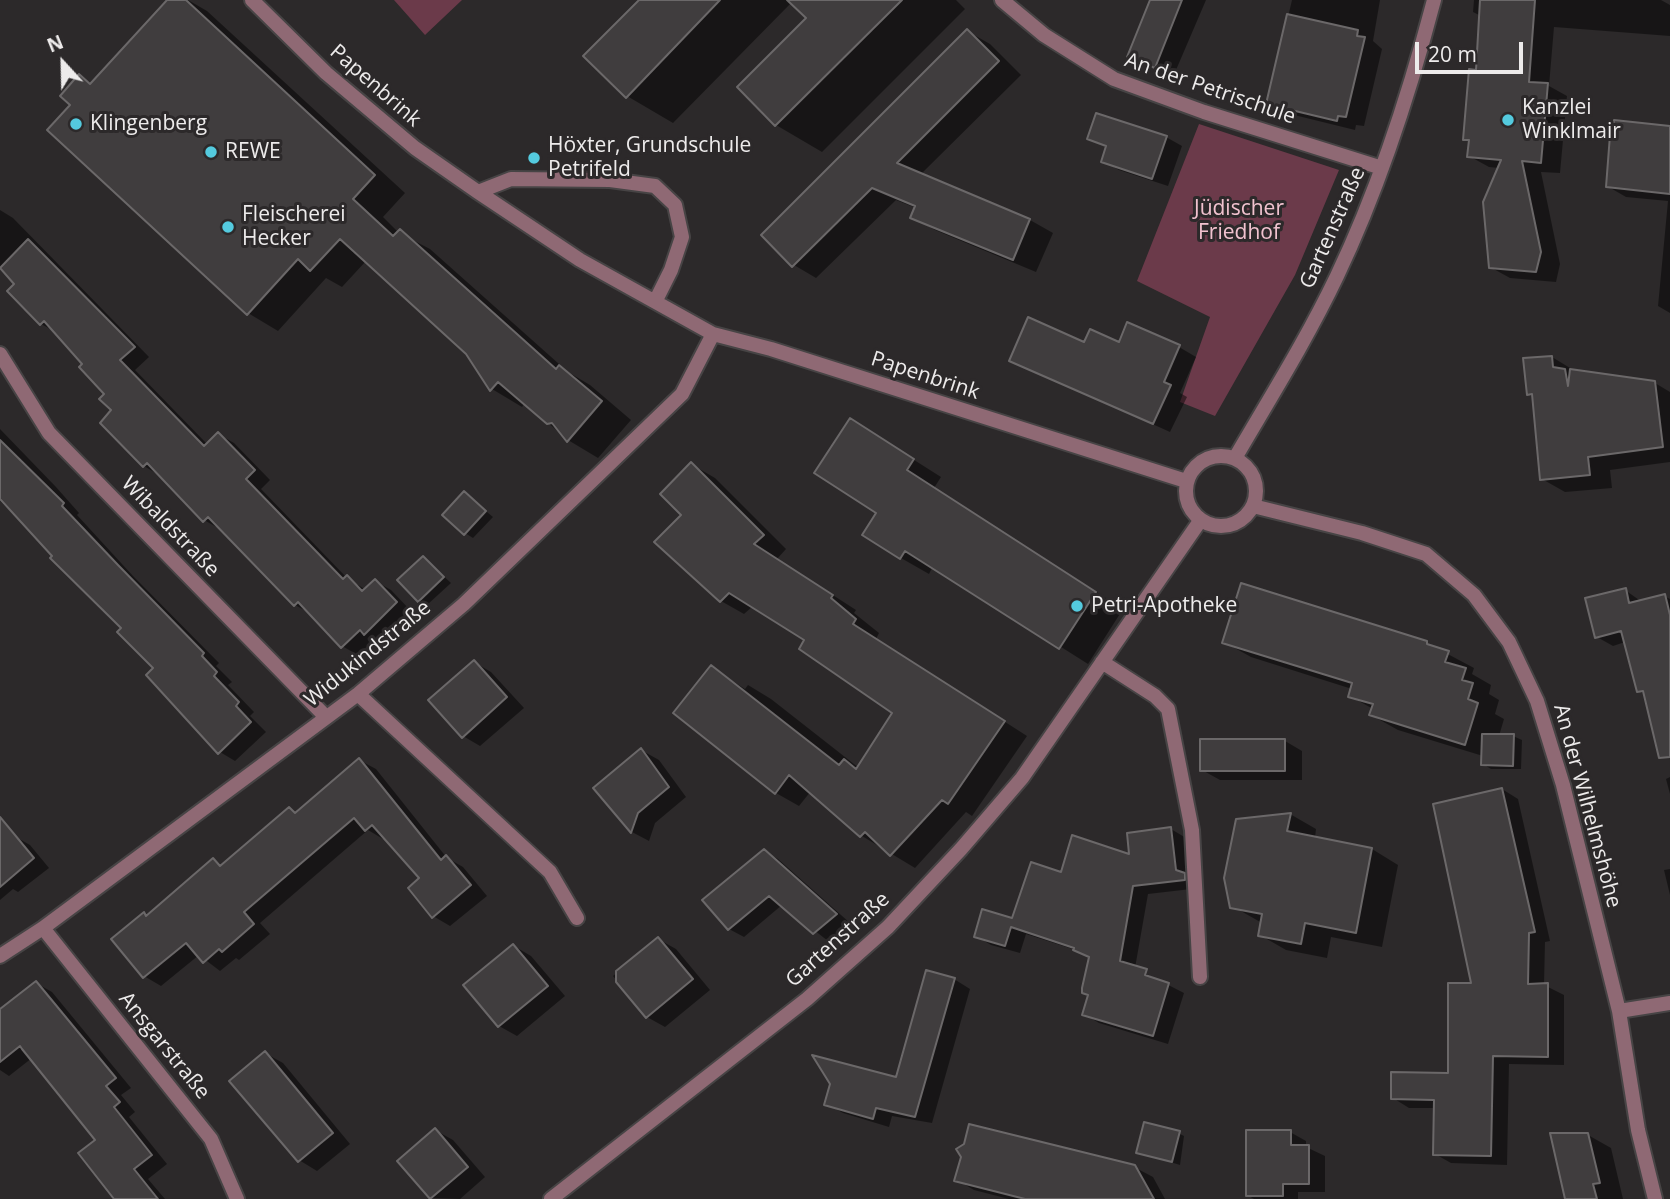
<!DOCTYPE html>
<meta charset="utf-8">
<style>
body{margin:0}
#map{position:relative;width:1670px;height:1199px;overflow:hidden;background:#2c292a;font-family:"Open Sans",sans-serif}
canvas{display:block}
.north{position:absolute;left:28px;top:28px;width:70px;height:70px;-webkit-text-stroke:5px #2c292a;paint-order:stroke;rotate:338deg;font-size:19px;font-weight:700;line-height:28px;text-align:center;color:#edebeb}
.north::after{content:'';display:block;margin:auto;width:24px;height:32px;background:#edebeb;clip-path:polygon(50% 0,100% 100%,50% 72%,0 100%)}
.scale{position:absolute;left:1415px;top:42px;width:108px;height:32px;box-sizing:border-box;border:4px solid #edebeb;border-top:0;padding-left:9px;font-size:21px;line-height:24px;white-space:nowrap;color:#edebeb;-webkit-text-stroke:5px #2c292a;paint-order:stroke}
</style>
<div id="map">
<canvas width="1670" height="1199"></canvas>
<div class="north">N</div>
<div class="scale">20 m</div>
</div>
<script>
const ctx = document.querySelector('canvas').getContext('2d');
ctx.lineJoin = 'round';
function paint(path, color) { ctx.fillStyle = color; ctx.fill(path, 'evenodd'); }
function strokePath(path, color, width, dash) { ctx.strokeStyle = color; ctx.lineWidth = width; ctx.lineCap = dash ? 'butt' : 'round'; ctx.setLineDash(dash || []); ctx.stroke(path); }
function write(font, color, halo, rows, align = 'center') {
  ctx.font = font + ' "Open Sans",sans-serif'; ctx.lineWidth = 6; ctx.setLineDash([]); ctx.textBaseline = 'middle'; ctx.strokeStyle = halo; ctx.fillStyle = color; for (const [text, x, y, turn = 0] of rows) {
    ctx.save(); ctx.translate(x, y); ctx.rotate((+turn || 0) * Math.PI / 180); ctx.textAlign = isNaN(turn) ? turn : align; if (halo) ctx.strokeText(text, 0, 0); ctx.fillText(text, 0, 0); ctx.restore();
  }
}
paint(new Path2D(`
 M394,0H462L425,35Z
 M1199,124L1339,170L1295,275L1215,416L1180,402L1210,317L1137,281Z`), '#6b3a4a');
paint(new Path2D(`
 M170,0H188L207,11L405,193L383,217L399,233L430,249L568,372L590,385L631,420L598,458L568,440L525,403L522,407L492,389L467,353L366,261L342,287L326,278L278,331L248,313L72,105L80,76L92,84Z
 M643,0H794L673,123L627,96Z
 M827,0H956L965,9L822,152L776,125L739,87Z
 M1152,0H1206L1173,77L1129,57Z
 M1292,0H1380L1373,41L1382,49L1364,126L1356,125L1355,130L1286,113L1268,103Z
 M1474,0H1661L1670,5V36L1554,27L1549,86L1567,96L1560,173L1541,172L1560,264L1556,282L1510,278L1490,267L1499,168L1489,167L1469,156L1470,142L1465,139L1477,72L1481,16L1473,12Z
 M967,31L990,44L1021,75L920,175L1030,220L1053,233L1036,272L935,230L912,217L916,208L896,200L816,278L794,265Z
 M1670,128V313L1658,306L1668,201L1626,197L1607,186Z
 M1166,137L1182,146L1168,186L1119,170L1103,161L1108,148L1094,140Z
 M0,210L13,218L149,357L135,370L207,444L218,434L234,443L270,480L261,489L347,578L366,590L375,581L391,590L412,612L381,642L375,639L358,655L342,646L312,614L295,605L220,529L204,520L159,475L144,466L107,394L85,364L56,332L41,324L17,284L0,269Z
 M1120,344L1179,347L1196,357L1180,393L1187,397L1170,432L1011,360L1085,345Z
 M1552,357L1575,371L1655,383L1670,392V462L1610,470L1612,488L1565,492L1542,479L1534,397L1528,394Z
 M851,420L941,477L934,488L1123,609L1088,664L933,566L929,574L901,558L879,513Z
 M0,429L56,487L79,513L77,515L133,576L219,663L216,666L232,682L228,685L254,712L250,716L266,732L235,761L220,752L124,628L0,501Z
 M691,464L715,478L786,549L777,559L856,610L854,613L879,633L876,639L1027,736L972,816L966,812L915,868L862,836L811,791L799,806L776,793L711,667L745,689L748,685L771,699L859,768L895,713L806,640L753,606L744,614L721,601L684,515Z
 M464,493L493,517L473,538L465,533Z
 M424,558L451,583L427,605L419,600Z
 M1625,590L1642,602L1664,596L1670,599V746L1646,695L1639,691L1625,642L1613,646L1597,637Z
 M1224,642L1427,643L1474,668L1472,674L1491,685L1489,694L1499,700L1495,714L1504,719L1499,736H1513L1522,740L1521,769H1491L1483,764V756L1398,730L1371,715L1373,709L1350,696L1352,689L1251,657Z
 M474,662L491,672L524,708L480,746L463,736Z
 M1285,741L1302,751V780H1220L1202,770Z
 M641,750L659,760L686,797L655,823L649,841L632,832L596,788Z
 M359,760L376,769L447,858L463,867L487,896L450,926L433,916L421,878L385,837L383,839L368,830L260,923L270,934L239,960L236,958L220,971L199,955L161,986L144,976V915L148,917L213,860L223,866L290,809L297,813Z
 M1670,777V794L1666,779Z
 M1502,789L1518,799L1550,941L1545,942L1544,985L1564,995V1065L1509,1064L1507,1165L1451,1163L1435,1154L1436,1108H1409L1393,1098L1449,1074L1473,985Z
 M1290,814L1316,829L1315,838L1372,849L1398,865L1382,947L1331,937L1327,958L1286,950L1260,935L1262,923L1232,906Z
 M1171,829L1186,838L1200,888L1148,894L1135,968L1184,993L1168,1044L1099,1023L1084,1014L1089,995L1090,958L1079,951L1026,934L1020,953L991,945L976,936L1013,921L1062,874L1131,857Z
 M14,836L30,845L49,868L18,892L13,889L0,900V844Z
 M764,851L778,859L850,923L828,941L782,905L744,937L729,929Z
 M1670,869V895L1664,870Z
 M658,939L676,949L710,990L665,1027L647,1017L613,976Z
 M514,946L531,956L565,996L517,1036L499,1026Z
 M954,979L970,989L932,1123L892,1116L889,1127L843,1113L827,1104L898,1079Z
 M36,983L52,992L131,1088L121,1095L135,1112L129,1117L167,1164L148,1179L165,1199H118L98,1140L32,1058L9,1076L0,1070V1011Z
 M265,1053L283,1063L350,1144L317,1171L299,1160Z
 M435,1130L453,1140L485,1177L460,1199L432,1198L400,1161Z
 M1176,1132L1184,1136L1180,1165L1138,1152Z
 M1290,1132L1306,1141V1147L1325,1156V1192H1298V1199H1254L1247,1195Z
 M1588,1135L1611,1148L1623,1199H1566Z
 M1134,1167L1153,1177L1165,1199H1009L974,1190L957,1180Z`), '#0007');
const building = new Path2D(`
 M167,0H186L375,175L353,199L393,236L400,229L556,369L559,365L602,401L567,442L552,423L547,424L498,382L490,391L466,354L340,239L310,271L298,259L247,315L47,130L70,105L60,96L79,74L90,84Z
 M639,0H720L626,98L583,56Z
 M787,0H902L775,126L737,87L806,18Z
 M1150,0H1182L1155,68L1127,57Z
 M1480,0H1535L1529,82L1548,83L1541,163L1522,161L1541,252L1536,272L1489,268L1483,202L1501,160L1467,157L1469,140H1463L1469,69L1476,70Z
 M1287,14L1358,30L1357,36L1365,37L1346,117L1338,116L1337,121L1266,104Z
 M967,29L999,61L897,163L1030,219L1013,260L910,218L915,206L872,188L792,267L761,235Z
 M1096,113L1167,136L1152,179L1101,162L1106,146L1087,139Z
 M1614,120L1670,126V194L1606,187L1610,135L1612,136Z
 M28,239L135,347L120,360L204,446L218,432L255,470L246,479L343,579L347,575L362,591L375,579L397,602L364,635L360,630L341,648L298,602L294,606L208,517L203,522L147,463L143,467L100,423L111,410L99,399L104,394L79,367L82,364L44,321L40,325L7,291L14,284L0,268Z
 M1028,317L1084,342L1090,329L1119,342L1127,322L1180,345L1164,382L1171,385L1153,424L1009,361Z
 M1552,356L1553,367L1565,369L1568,386L1570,369L1655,381L1663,447L1588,457L1590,475L1540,480L1532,394L1527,395L1523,358Z
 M850,418L914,459L907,470L1096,592L1059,649L905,551L900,559L862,535L876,513L814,473Z
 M0,440L64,503L62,506L118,565L204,653L202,656L217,672L214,676L239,702L236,706L251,722L218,754L146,675L153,668L117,632L121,628L50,558L52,556L0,499Z
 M691,462L764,535L754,544L833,595L831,598L856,619L853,624L1005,721L948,804L942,800L890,856L865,832L860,837L789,775L775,794L673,713L711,665L839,765L844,759L856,769L892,713L799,649L804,640L729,593L720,602L654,542L681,515L660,494Z
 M464,491L486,511L464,535L442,515Z
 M423,556L444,577L418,602L397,580Z
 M1241,583L1427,641V644L1449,651L1445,662L1466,668L1462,680L1473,683L1468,699L1478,703L1465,745L1369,715L1373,704L1348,697L1352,683L1222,643Z
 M1626,588L1629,603L1665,594L1670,615V757L1659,758L1643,691L1637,692L1621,631L1595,638L1585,598Z
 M474,660L507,697L462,738L428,700Z
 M1482,734H1514L1513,766L1481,765Z
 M1200,739H1285V771H1200Z
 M641,748L669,787L638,813L631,833L593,788Z
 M359,758L441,860L446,855L471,885L432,918L408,888L419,878L372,825L365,831L354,818L244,912L254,924L222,952L219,949L203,963L186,943L143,978L111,939L144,912L146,916L213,858L220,866L289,807L295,813Z
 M1502,788L1535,932L1529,933L1528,984L1548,983V1057L1493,1056L1491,1156L1433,1155L1434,1100L1391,1099V1072L1448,1073V983H1471L1433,804Z
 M1291,813L1287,831L1372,848L1356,933L1305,923L1301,944L1258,936L1262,914L1230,908L1224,878L1236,819Z
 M0,817L34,858L0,887Z
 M1171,827L1176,870L1185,873V880L1133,886L1120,961L1147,969L1145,975L1169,983L1153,1036L1082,1015L1088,995L1082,993V988L1089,957L1073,950L1074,948L1011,927L1005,946L974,937L982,909L1012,918L1031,862L1061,872L1072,835L1129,854L1127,833Z
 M764,849L837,914L813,934L769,896L728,930L702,900Z
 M658,937L693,979L646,1018L616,982V971Z
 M513,944L548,986L498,1027L463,985Z
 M926,970L955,978L915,1117L876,1108L873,1119L824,1105L830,1084L812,1055L896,1077Z
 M36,981L116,1078L106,1086L120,1102L114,1107L152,1155L134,1169L158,1199H114L78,1153L95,1140L22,1049L20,1046L0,1062V1009Z
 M265,1051L333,1133L298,1162L229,1081Z
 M1144,1122L1180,1131L1172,1162L1136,1153Z
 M969,1124L1135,1165L1154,1199H1025L954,1181L961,1157L956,1149L964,1144Z
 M435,1128L468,1167L430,1199L397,1161Z
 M1246,1130H1291V1145H1309V1184H1283V1196H1246Z
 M1550,1133H1588L1600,1183L1593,1184L1597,1199H1565Z`);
paint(building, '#403d3e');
strokePath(building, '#6b6869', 2);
const street = new Path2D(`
 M252,0L326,73L415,148L478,192L580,260L713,334L771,349L1186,481
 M1002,0L1044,35L1114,79L1204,112L1382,168
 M478,192L511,179L610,180L655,186L675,205L682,237L671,270L656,300
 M0,354L49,433L325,716
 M1186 491a35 35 0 1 1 70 0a35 35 0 1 1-70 0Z
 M1235,458C1270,398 1307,339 1337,276C1379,188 1409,95 1434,0
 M1253,506L1362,533L1426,554L1474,595L1509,642L1537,701L1563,785L1619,1011L1638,1130L1655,1199
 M1102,662L1155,696L1168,709L1192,830L1200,977
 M358,694L550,872L577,918
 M43,928L211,1139L237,1199
 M0,956L43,928L358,694L464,604L682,394L713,334
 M1619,1011L1670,1003
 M551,1199L807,999L888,927L961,849L1022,778L1200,521`);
strokePath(street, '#474445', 18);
strokePath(street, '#8f6974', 14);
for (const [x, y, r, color] of [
 [1508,120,7,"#54cade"],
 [76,124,7,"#54cade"],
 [211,152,7,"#54cade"],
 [534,158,7,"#54cade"],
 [228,227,7,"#54cade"],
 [1077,606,7,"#54cade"]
]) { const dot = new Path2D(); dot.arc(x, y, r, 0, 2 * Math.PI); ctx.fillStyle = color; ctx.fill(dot); strokePath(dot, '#2c292a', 2.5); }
write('21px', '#edebeb', '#2c292a', [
 ["Papenbrink",375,86,41],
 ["An der Petrischule",1210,89,19],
 ["Gartenstraße",1333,228,-66],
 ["Papenbrink",925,376,18],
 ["Wibaldstraße",170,527,46],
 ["Widukindstraße",368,654,-39],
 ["An der Wilhelmshöhe",1587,806,75],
 ["Gartenstraße",838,940,-42],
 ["Ansgarstraße",164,1046,51]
]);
write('21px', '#edebeb', '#2c292a', [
 ["Kanzlei",1522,108],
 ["Winklmair",1522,132],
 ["Klingenberg",90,124],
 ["Höxter, Grundschule",548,146],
 ["Petrifeld",548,170],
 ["REWE",225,152],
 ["Fleischerei",242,215],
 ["Hecker",242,239],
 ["Petri-Apotheke",1091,606]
], 'left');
write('21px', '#f1c2cf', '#2c292a', [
 ["Jüdischer",1239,209],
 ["Friedhof",1239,233]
]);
</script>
